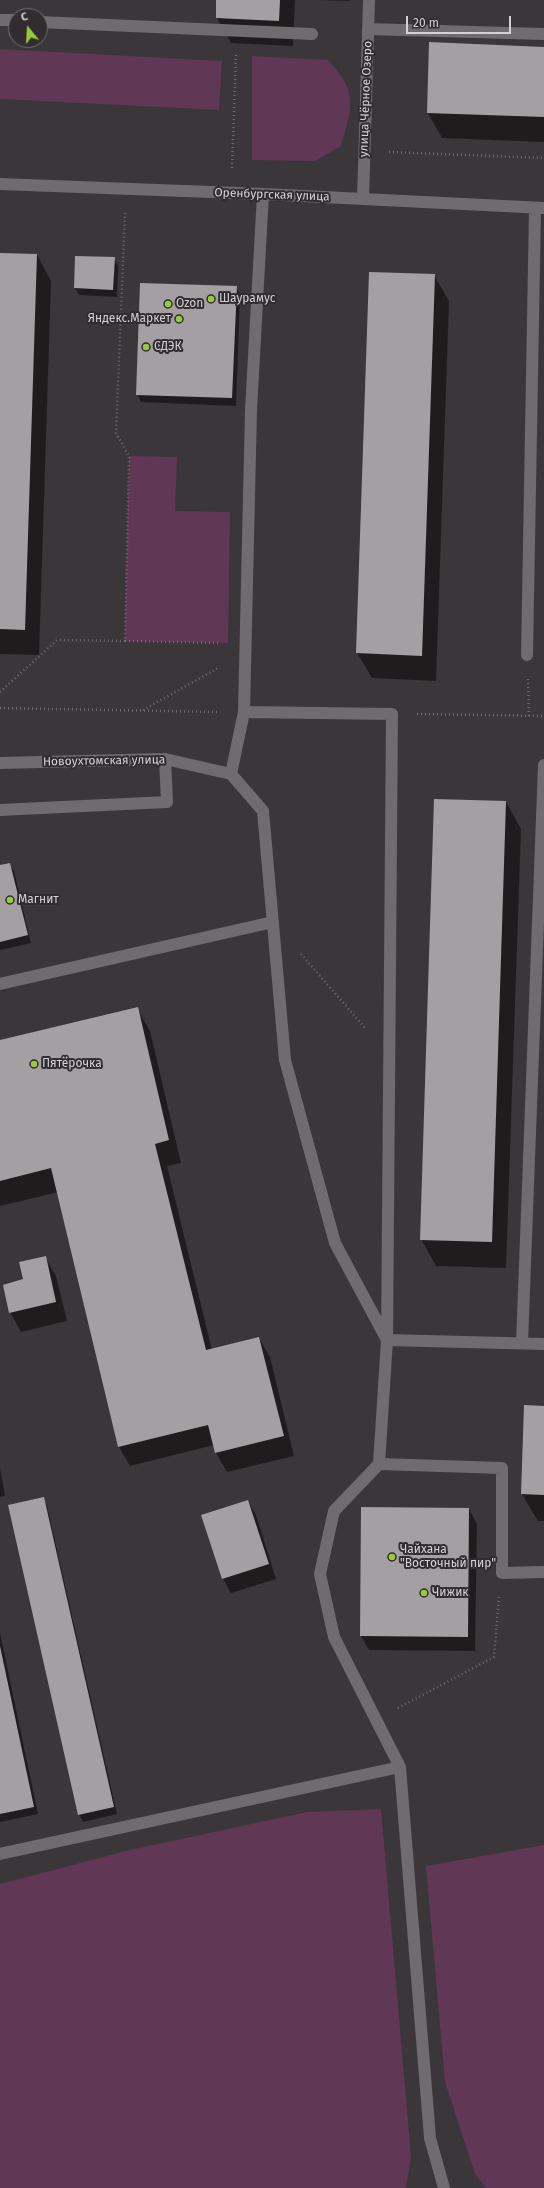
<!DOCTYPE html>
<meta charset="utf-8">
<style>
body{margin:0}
#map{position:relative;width:544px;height:2188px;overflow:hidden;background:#3a3639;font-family:"Fira Sans",sans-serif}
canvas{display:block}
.north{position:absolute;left:8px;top:8px;width:40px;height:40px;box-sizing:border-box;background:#302c2f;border:1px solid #716e71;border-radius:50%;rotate:342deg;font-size:11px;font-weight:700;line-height:16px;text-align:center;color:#d3d1d3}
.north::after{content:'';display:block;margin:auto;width:14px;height:18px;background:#98cb37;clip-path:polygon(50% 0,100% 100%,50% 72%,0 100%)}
.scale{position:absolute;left:406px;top:16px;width:105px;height:18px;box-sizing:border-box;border:2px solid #d3d1d3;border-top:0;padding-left:5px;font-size:12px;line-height:14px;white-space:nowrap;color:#d3d1d3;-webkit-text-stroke:3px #302c2f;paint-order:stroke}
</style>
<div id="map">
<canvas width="544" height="2188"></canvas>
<div class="north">С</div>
<div class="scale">20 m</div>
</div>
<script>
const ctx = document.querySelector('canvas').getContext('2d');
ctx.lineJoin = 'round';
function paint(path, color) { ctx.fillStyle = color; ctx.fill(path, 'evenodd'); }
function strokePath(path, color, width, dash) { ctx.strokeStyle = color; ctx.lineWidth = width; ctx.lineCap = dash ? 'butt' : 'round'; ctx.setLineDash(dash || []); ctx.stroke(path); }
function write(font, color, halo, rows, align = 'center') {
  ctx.font = font + ' "Fira Sans",sans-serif'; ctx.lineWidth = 4; ctx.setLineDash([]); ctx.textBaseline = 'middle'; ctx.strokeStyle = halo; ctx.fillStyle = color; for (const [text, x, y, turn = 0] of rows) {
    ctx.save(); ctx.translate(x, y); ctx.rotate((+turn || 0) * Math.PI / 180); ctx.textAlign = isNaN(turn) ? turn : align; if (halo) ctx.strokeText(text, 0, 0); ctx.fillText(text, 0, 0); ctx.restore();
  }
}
paint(new Path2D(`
 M0,49L222,61L219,110L0,99Z
 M252,56L328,60C359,93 352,106 341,146L315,161L252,160Z
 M129,456L177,457L175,511L230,512L228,643L125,641Z
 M381,1809L411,2156L406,2188H0V1884L130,1850L307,1812Z
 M544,1845V2188H486L475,2174L445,2082L426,1866Z`), '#603755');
paint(new Path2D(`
 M217,0H295L293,46L231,43L217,18Z
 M319,0H349V1Z
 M544,48V142L442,138L428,113Z
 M0,254L37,255L51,281L39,655L0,654Z
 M114,258L118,266L117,297L79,295L75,288Z
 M434,275L449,301L436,681L372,678L357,653Z
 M236,287L240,295L236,406L141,402L137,394Z
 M506,802L521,829L506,1268L436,1266L421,1239Z
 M9,864L14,871L31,943L0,950V866Z
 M137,1009L150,1031L181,1163L167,1166L212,1350L259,1338L270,1357L294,1456L227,1472L216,1453L214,1445L130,1466L119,1447L58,1192L0,1206V1041Z
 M45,1257L56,1276L67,1321L21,1332L10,1312L24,1280Z
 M525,1406L544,1407V1521H538L522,1494Z
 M0,1469L5,1496L0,1497Z
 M43,1498L47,1506L117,1814L83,1822L79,1814Z
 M248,1501L256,1515L276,1579L231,1593L223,1579L203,1515Z
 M469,1509L477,1524L475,1651L369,1650L361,1636Z
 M0,1633L38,1814L0,1822Z`), '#0007');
paint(new Path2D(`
 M216,0H280L279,21L216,18Z
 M429,42L544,47V117L427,113Z
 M0,253L37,254L25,630L0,629Z
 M75,256L115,257L113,290L74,288Z
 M369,272L435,274L422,656L356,653Z
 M140,283L237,286L232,398L136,395Z
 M434,799L506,801L492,1242L420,1240Z
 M10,863L28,935L0,942V865Z
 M138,1007L169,1140L155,1144L206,1350L259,1337L284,1436L215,1453L208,1425L118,1447L51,1168L0,1181V1040Z
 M46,1256L56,1302L9,1313L3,1285L23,1279L19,1262Z
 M524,1405L544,1406V1495L521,1494Z
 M44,1497L114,1807L78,1815L8,1505Z
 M248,1500L269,1564L222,1579L201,1515Z
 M361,1507L469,1508L468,1637L360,1636Z
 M0,1646L34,1807L0,1814Z`), '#a49fa2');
strokePath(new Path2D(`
 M389,152L544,158
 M232,168L236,55
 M125,641L220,643
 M528,679L529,717
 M0,692L57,640L125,641L129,456L116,433L125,213
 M0,708L219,712
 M143,710L220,667
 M417,714L544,716
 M301,954L365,1028
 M398,1708L494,1657L499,1597`), '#6f6c6f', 2.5, [1, 3]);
strokePath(new Path2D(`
 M0,20H16
 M40,22L312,34
 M368,29L544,34
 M0,184L263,194L544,208
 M363,199L369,0
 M527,655L535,208
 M244,712L251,410L263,194
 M0,763L165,759L231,774
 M231,774L263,811L285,1060L335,1243L387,1340L379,1464L334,1511L320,1574L334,1637L400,1767L430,2138L444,2188
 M231,774L244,712L392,714L387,1340L544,1344
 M0,810L167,802L165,759
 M0,984L273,922
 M522,1343L544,765
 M379,1464L502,1468V1573L544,1572
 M0,1854L400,1767`), '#6f6b6e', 12);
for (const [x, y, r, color] of [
 [211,299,4,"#98cb37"],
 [168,304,4,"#98cb37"],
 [179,319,4,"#98cb37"],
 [146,347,4,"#98cb37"],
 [10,900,4,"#98cb37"],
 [34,1064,4,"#98cb37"],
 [392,1557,4,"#98cb37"],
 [424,1593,4,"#98cb37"]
]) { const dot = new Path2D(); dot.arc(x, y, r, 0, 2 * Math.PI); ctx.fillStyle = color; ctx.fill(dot); strokePath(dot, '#302c2f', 1.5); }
write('12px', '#d3d1d3', '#302c2f', [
 ["улица Чёрное Озеро",366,99,-88],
 ["Оренбургская улица",272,195,2],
 ["Новоухтомская улица",104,761,-1]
]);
write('12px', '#d3d1d3', '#302c2f', [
 ["Шаурамус",219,299],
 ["Ozon",176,304],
 ["Яндекс.Маркет",171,319,"right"],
 ["СДЭК",154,347],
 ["Магнит",18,900],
 ["Пятёрочка",42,1064],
 ["Чайхана",400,1550],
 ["\"Восточный пир\"",400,1564],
 ["Чижик",432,1593]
], 'left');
</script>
